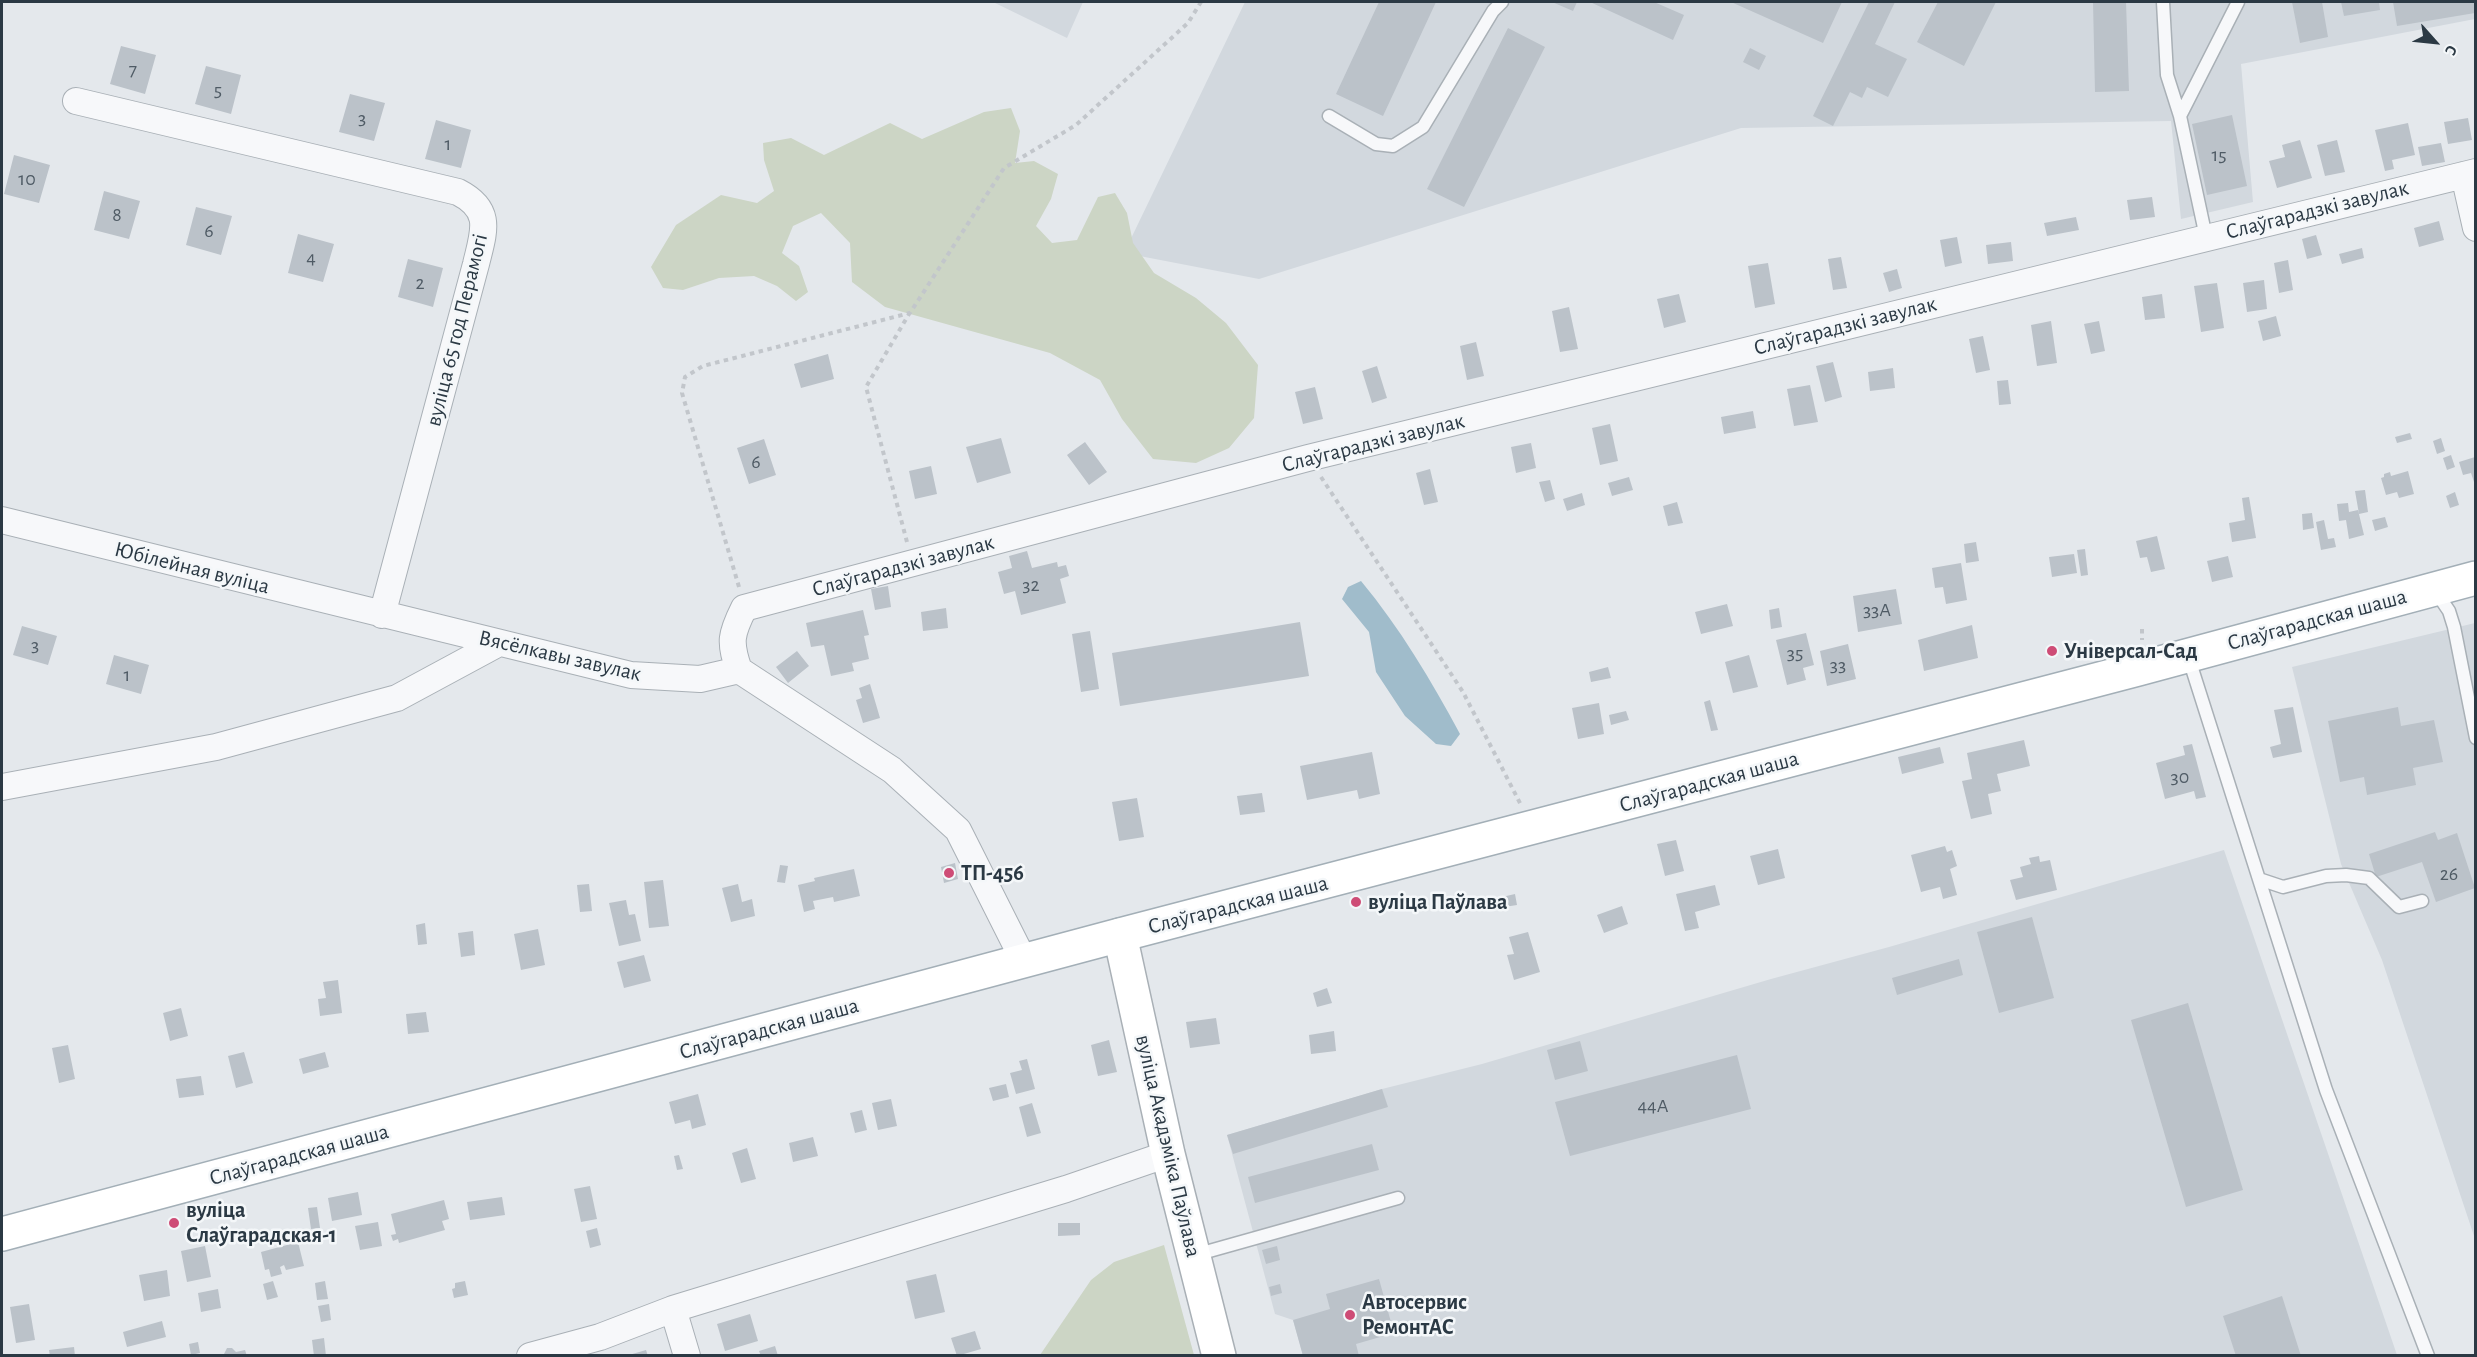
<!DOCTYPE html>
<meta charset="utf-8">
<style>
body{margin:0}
#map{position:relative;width:2477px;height:1357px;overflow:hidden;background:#e4e8ec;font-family:"Alegreya Sans",sans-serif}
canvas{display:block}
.frame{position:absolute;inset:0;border:3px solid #2b3944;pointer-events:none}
.north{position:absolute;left:2405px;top:12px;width:60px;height:60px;-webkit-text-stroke:4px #f4f7f9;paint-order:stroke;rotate:117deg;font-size:16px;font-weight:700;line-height:24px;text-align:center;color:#2b3944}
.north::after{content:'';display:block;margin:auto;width:21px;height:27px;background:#2b3944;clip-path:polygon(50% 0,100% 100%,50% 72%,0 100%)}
</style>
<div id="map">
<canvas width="2477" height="1357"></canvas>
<div class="frame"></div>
<div class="north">С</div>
</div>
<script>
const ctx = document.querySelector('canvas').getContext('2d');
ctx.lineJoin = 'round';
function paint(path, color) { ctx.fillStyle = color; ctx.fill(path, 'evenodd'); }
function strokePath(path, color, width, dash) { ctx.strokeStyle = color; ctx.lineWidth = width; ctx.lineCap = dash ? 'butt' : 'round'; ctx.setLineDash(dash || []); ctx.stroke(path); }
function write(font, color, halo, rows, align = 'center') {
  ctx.font = font + ' "Alegreya Sans",sans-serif'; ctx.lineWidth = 5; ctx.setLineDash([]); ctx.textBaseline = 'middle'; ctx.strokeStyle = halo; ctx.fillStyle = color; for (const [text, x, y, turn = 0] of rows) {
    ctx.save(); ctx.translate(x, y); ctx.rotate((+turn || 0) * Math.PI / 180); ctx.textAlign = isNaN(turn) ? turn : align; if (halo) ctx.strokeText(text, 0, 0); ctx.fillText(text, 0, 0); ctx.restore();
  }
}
paint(new Path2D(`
 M993,2H1083L1067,38Z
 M1245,2H2475V19L2241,64L2253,202L2181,219L2171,121L1741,128L1259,279L1124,253Z
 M2475,623V1239L2382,960L2341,864L2292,667Z
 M2224,850L2397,1355H1303L1293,1320L1275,1314L1227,1135L1382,1089L1482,1064L1771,979L1889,947Z`), '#d2d8de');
paint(new Path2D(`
 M1011,108L1020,131L1015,163L1034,161L1058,174L1051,199L1036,226L1052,243L1077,240L1098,197L1115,193L1127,213L1133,243L1154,273L1196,298L1226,323L1258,365L1254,418L1229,448L1196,463L1153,459L1122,419L1100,380L1050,353L885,307L852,282L850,243L821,213L793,226L782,253L799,266L808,292L796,301L777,286L754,276L719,278L683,290L663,288L651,267L676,225L721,195L757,203L774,191L764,160L763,143L791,138L824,155L890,123L922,139L984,112Z
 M1164,1245L1194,1355H1040L1091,1280L1114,1262Z`), '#ccd5c5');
paint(new Path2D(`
 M1361,581C1400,628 1431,680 1460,734L1451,746L1436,744L1405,716L1376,672L1369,632L1342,599L1348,587Z`), '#a0bccb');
paint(new Path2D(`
 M1379,2H1436L1383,116L1336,94Z
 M1552,2H1577L1573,11Z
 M1590,2H1654L1684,15L1673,40Z
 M1731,2H1842L1823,43Z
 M1869,2H1895L1875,44L1907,59L1888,97L1867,87L1862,98L1850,92L1833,126L1813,116Z
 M1938,2H1996L1964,66L1917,42Z
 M2093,2H2126L2129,91L2095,92Z
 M2292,2H2322L2328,37L2300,43Z
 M2341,2H2379L2380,10L2344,16Z
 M2393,2H2475V13L2397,26Z
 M1508,28L1545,47L1464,207L1427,189Z
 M121,46L156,55L145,94L110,84Z
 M1750,48L1766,56L1759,70L1743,62Z
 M206,66L241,75L231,114L195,104Z
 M350,94L385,103L374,141L339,132Z
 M2232,115L2247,186L2207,195L2192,124Z
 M2468,118L2472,140L2448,144L2444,122Z
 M436,120L471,130L461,168L425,159Z
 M2408,123L2415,155L2392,160L2394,169L2385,171L2375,130Z
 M2300,140L2312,178L2277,188L2269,161L2285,157L2282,145Z
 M2337,140L2345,172L2325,176L2317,145Z
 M2441,143L2445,162L2422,166L2418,147Z
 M14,155L50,165L39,203L4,194Z
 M104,191L140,201L129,239L94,230Z
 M2152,197L2155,217L2130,220L2127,200Z
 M196,207L232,216L221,255L186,245Z
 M2076,217L2079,230L2047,236L2044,223Z
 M2439,221L2444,240L2419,247L2414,228Z
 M298,234L334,244L323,282L288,273Z
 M2316,235L2322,255L2307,259L2302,239Z
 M1957,237L1962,263L1945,267L1940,240Z
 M2011,242L2013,261L1988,264L1986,245Z
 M2362,248L2364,258L2342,264L2339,254Z
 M1841,257L1847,288L1833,290L1828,259Z
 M408,259L443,268L433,307L398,297Z
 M2288,260L2293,290L2279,293L2274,263Z
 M1768,263L1775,304L1755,308L1748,266Z
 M1897,269L1902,288L1889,292L1883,273Z
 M2264,280L2267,309L2247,312L2243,283Z
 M2217,283L2224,328L2201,332L2194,286Z
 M1679,294L1686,322L1664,328L1657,299Z
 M2162,294L2165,318L2145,320L2142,297Z
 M1569,307L1578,349L1560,352L1552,311Z
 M2276,316L2281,336L2263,341L2258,321Z
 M2051,321L2057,363L2037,366L2031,325Z
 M2099,321L2105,351L2091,354L2084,324Z
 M1983,336L1990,370L1976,373L1969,339Z
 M1476,342L1484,376L1467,380L1460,346Z
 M828,354L834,379L801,388L794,364Z
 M1833,362L1842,397L1825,402L1816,366Z
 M1377,366L1387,398L1372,403L1362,371Z
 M1893,368L1895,388L1870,391L1868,372Z
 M2008,380L2011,404L1999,405L1997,381Z
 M1810,385L1818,422L1794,426L1787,389Z
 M1315,387L1323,419L1303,424L1295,392Z
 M1753,411L1756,428L1724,434L1721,417Z
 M1610,424L1618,461L1600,465L1592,428Z
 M2410,433L2412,439L2397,443L2395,437Z
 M1001,438L1011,473L977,483L966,447Z
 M2441,438L2445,451L2437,454L2433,441Z
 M764,439L776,475L749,484L737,448Z
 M1085,442L1107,472L1089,485L1067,455Z
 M1531,443L1536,468L1516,473L1511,447Z
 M2451,455L2455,467L2447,470L2443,458Z
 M2475,457V485L2471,473L2463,475L2459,462Z
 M931,466L937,494L915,499L909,471Z
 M1430,469L1438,502L1424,505L1416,473Z
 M2408,471L2414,494L2399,498L2397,492L2386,495L2381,478L2384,477V474L2390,472L2391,476Z
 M1629,477L1633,490L1612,496L1608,483Z
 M1550,480L1555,499L1545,502L1539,482Z
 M2365,490L2368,512L2359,514L2355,491Z
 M2455,492L2459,505L2450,508L2446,496Z
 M1582,493L1585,505L1567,511L1563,499Z
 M2249,497L2256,538L2232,542L2229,523L2245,520L2242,498Z
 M1677,502L1683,523L1668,526L1663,506Z
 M2348,503L2349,512L2358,510L2364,535L2349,539L2346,520L2339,521L2337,504Z
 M2312,513L2314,528L2303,530L2302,514Z
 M2385,517L2388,527L2375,531L2372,520Z
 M2324,520L2328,539L2334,538L2336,547L2321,550L2316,522Z
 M2157,536L2165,569L2151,572L2147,557L2140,558L2136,541Z
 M1976,542L1979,561L1966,563L1964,544Z
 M2085,549L2088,575L2081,576L2077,550Z
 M1027,551L1032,568L1057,562L1058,567L1066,565L1069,576L1060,579L1066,603L1021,615L1015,591L1004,594L998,572L1012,568L1009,556Z
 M2074,554L2077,573L2052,577L2049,557Z
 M2228,556L2233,577L2212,582L2207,561Z
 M1961,563L1967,600L1946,604L1943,587L1935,588L1932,568Z
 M888,586L891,607L875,610L871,589Z
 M1896,589L1902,624L1858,632L1853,596Z
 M1727,604L1733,626L1701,634L1695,612Z
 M946,608L948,628L923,631L921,612Z
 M1779,608L1782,627L1771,629L1769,610Z
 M863,610L869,635L864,636L869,659L852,663L854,671L831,676L824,645L811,647L806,623Z
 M1300,622L1309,676L1120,706L1112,653Z
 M1972,625L1978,658L1924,671L1918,640Z
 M22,626L57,636L48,665L13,655Z
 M1090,631L1099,689L1081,692L1072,634Z
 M1806,633L1814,665L1803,668L1806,680L1787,685L1776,640Z
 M1848,644L1856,679L1827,686L1820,651Z
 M797,651L809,666L788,683L776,667Z
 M114,655L149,665L141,694L106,684Z
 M1749,655L1758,687L1733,693L1725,662Z
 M1608,667L1611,678L1591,682L1589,672Z
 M870,684L880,718L863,723L856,700L862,698L859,688Z
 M1710,700L1718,730L1711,731L1704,702Z
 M1599,703L1604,734L1578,739L1572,708Z
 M2293,707L2302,752L2273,758L2270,747L2281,744L2274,710Z
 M2398,707L2401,726L2434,720L2443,762L2413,768L2416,785L2367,795L2364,777L2340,782L2328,721Z
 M1626,711L1629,720L1611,725L1609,715Z
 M2024,740L2030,766L1997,774L2001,791L1988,794L1992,814L1971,819L1962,781L1972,779L1967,753Z
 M2192,744L2206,797L2196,799L2194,791L2165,799L2156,763L2185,755L2183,746Z
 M1940,747L1944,763L1902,774L1898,757Z
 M1372,752L1380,794L1359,799L1357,790L1307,800L1300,766Z
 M1262,793L1265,812L1240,815L1237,796Z
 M1137,798L1144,837L1119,841L1112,802Z
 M2435,832L2438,840L2457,833L2475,888L2436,902L2422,862L2376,877L2369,854Z
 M1676,840L1684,871L1665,876L1657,844Z
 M1945,846L1947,852L1952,850L1957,866L1950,869L1957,895L1943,899L1940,887L1921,892L1911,855Z
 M1778,849L1785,878L1758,885L1750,856Z
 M2039,856L2040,862L2050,860L2057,890L2016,900L2010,880L2023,877L2020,867L2031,864L2029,858Z
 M955,863L958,879L944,883L941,867Z
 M780,865L788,866L785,883L777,882Z
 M854,869L860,896L834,902L833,897L813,901L815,909L804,912L798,885L815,881L814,878Z
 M663,880L669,926L649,928L644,882Z
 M589,884L592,911L580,912L577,885Z
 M738,884L742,902L752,899L755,916L731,922L722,888Z
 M1715,885L1720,905L1695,912L1699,928L1685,931L1676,894Z
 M1515,894L1517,905L1504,907L1502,897Z
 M626,900L629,915L635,914L641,941L619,946L609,903Z
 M1622,906L1628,924L1604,933L1597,915Z
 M2032,917L2054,998L1999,1013L1977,932Z
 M425,923L427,944L418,945L416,925Z
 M538,929L545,965L521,970L514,934Z
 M473,931L475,955L461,957L458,933Z
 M1528,932L1540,972L1514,980L1507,955L1514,954L1509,937Z
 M644,955L651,981L624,988L617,962Z
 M1959,959L1963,975L1897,995L1892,978Z
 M338,980L342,1013L320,1016L318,999L326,998L323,982Z
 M1327,988L1332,1003L1317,1007L1313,993Z
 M2188,1003L2243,1190L2186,1207L2131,1020Z
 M181,1008L188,1036L170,1041L163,1013Z
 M426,1012L429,1032L408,1034L406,1014Z
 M1216,1018L1220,1044L1190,1048L1186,1022Z
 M1334,1031L1336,1051L1311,1054L1309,1035Z
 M1109,1040L1117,1072L1098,1076L1091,1045Z
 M1580,1041L1588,1071L1555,1080L1547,1050Z
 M68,1045L75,1079L59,1083L52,1048Z
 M244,1052L253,1083L236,1088L228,1056Z
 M325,1052L329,1067L303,1074L299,1059Z
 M1737,1055L1751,1109L1570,1156L1555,1102Z
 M1027,1059L1035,1089L1016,1094L1010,1073L1022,1070L1019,1061Z
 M201,1076L204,1095L179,1098L176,1079Z
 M1006,1084L1009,1097L993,1101L989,1088Z
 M1382,1089L1388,1107L1233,1154L1227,1135Z
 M698,1094L706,1125L692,1129L690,1120L675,1124L669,1102Z
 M891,1099L897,1126L878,1130L872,1103Z
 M1032,1103L1041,1133L1027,1137L1019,1107Z
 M862,1110L867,1130L855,1133L850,1113Z
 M813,1137L818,1156L793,1162L789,1143Z
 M1372,1144L1379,1170L1255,1203L1248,1177Z
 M747,1148L756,1179L741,1183L732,1153Z
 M679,1155L683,1169L677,1170L674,1156Z
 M590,1186L597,1219L581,1222L574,1189Z
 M358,1192L362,1215L332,1221L328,1198Z
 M502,1197L505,1215L470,1220L467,1202Z
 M444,1200L449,1219L442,1221L445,1230L399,1243L398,1239L393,1241L391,1235L396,1234L391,1214Z
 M317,1207L320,1228L311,1229L308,1208Z
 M378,1222L382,1246L360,1250L355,1226Z
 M1058,1223H1080V1235L1058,1236Z
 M597,1228L601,1245L590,1248L586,1231Z
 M298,1242L304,1266L286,1270L284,1265L280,1267L282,1274L271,1277L269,1269L265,1270L261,1252Z
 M205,1246L211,1277L187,1282L181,1251Z
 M1277,1246L1280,1260L1266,1264L1262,1250Z
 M167,1270L170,1296L144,1301L139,1275Z
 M936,1274L945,1312L915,1319L906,1281Z
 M1379,1279L1394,1333L1356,1344L1359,1356H1303L1293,1320L1330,1309L1326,1294Z
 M273,1281L278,1297L267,1300L263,1284Z
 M325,1281L328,1299L317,1300L315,1283Z
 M465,1281L468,1295L454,1298L452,1289L455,1288V1283Z
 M1280,1284L1282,1293L1271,1296L1269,1287Z
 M218,1289L221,1308L201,1312L198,1293Z
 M2282,1296L2301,1356H2236L2223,1316Z
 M29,1304L35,1340L16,1343L10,1307Z
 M329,1304L331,1320L321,1322L318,1306Z
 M750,1314L758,1341L725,1351L717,1324Z
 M162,1321L166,1337L127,1347L123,1332Z
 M975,1331L981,1349L957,1356L951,1338Z
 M324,1338L326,1356H314L312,1340Z
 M198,1342L200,1353L191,1355L189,1344Z
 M775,1346L778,1356H761L759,1351Z
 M74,1347L75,1356H50L49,1350Z
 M227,1348H232L236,1352L245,1350L247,1356H223Z
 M646,1350L648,1356H629V1355Z`), '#bbc2c9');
const lane = new Path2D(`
 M2163,2L2167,75L2180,116L2206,237
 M1329,116L1376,144L1393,146L1423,127L1493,11L1502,2
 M2180,116L2238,2
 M2436,592L2449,611L2454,627L2476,738
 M2188,656L2326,1090L2428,1356
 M2259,879L2283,887L2326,876L2346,875L2369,878L2399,907L2422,901
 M1195,1255L1398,1198`);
const street = new Path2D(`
 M76,101L458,192C493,210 484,231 476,264L382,615
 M2464,175L2476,228
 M2,520L631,675L700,679L739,670
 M2,787L216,747L397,698L499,643
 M1024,961L958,830L892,770L739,670C729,642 731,634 744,608L1308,458L2476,172
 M673,1309L687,1356
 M530,1356L600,1337L673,1309L1066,1189L1168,1154`);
const secondary = new Path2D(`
 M1120,935L1168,1154L1219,1356`);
const primary = new Path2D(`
 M2,1234L1120,935L2138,669L2476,578`);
strokePath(lane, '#a9b0b6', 15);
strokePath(street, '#a9b0b6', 28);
strokePath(secondary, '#a9b0b6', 36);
strokePath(primary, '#a3afb7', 36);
strokePath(new Path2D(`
 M1321,477L1463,692L1521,805
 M907,542L866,387L909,314
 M739,587L682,393L685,377L703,366L910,313L1004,168L1076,125L1188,23L1201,2
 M2142,629V640`), '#c2c6cb', 4, [4.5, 4.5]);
strokePath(lane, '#f7f8fa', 12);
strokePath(street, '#f7f8fa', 26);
strokePath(secondary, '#fff', 33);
strokePath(primary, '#fff', 33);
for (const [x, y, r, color] of [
 [2052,651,6,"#ce4c76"],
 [949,873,6,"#ce4c76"],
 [1356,902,6,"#ce4c76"],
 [174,1223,6,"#ce4c76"],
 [1350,1315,6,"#ce4c76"]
]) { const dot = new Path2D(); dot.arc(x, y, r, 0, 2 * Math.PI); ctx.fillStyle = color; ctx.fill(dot); strokePath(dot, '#f4f7f9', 2); }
write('20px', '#4f5b65', null, [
 ["7",133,70],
 ["5",218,90],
 ["3",362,118],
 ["1",448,144],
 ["15",2219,155],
 ["10",27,179],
 ["8",117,215],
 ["6",209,231],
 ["4",311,258],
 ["2",420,283],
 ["6",756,462],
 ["32",1031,585],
 ["33А",1877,610],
 ["3",35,645],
 ["35",1795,653],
 ["33",1838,665],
 ["1",127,675],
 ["30",2180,777],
 ["26",2449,874],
 ["44А",1653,1106]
]);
write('22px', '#2b3944', '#f4f7f9', [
 ["Слаўгарадзкі завулак",2317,210,-14],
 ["Слаўгарадзкі завулак",1845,326,-14],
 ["вуліца 65 год Перамогі",457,330,-76],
 ["Слаўгарадзкі завулак",1373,443,-14],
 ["Слаўгарадзкі завулак",903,566,-15],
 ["Юбілейная вуліца",192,568,14],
 ["Слаўгарадская шаша",2317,620,-15],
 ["Вясёлкавы завулак",560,656,13],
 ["Слаўгарадская шаша",1709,782,-15],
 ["Слаўгарадская шаша",1238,905,-14],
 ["Слаўгарадская шаша",769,1029,-15],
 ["вуліца Акадэміка Паўлава",1168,1146,77],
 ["Слаўгарадская шаша",299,1155,-15]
]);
write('bold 22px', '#2b3944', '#f4f7f9', [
 ["Універсал-Сад",2064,651],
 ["ТП-456",961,873],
 ["вуліца Паўлава",1368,902],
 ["вуліца",186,1210],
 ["Слаўгарадская-1",186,1235],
 ["Автосервис",1362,1302],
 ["РемонтАС",1362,1327]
], 'left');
</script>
